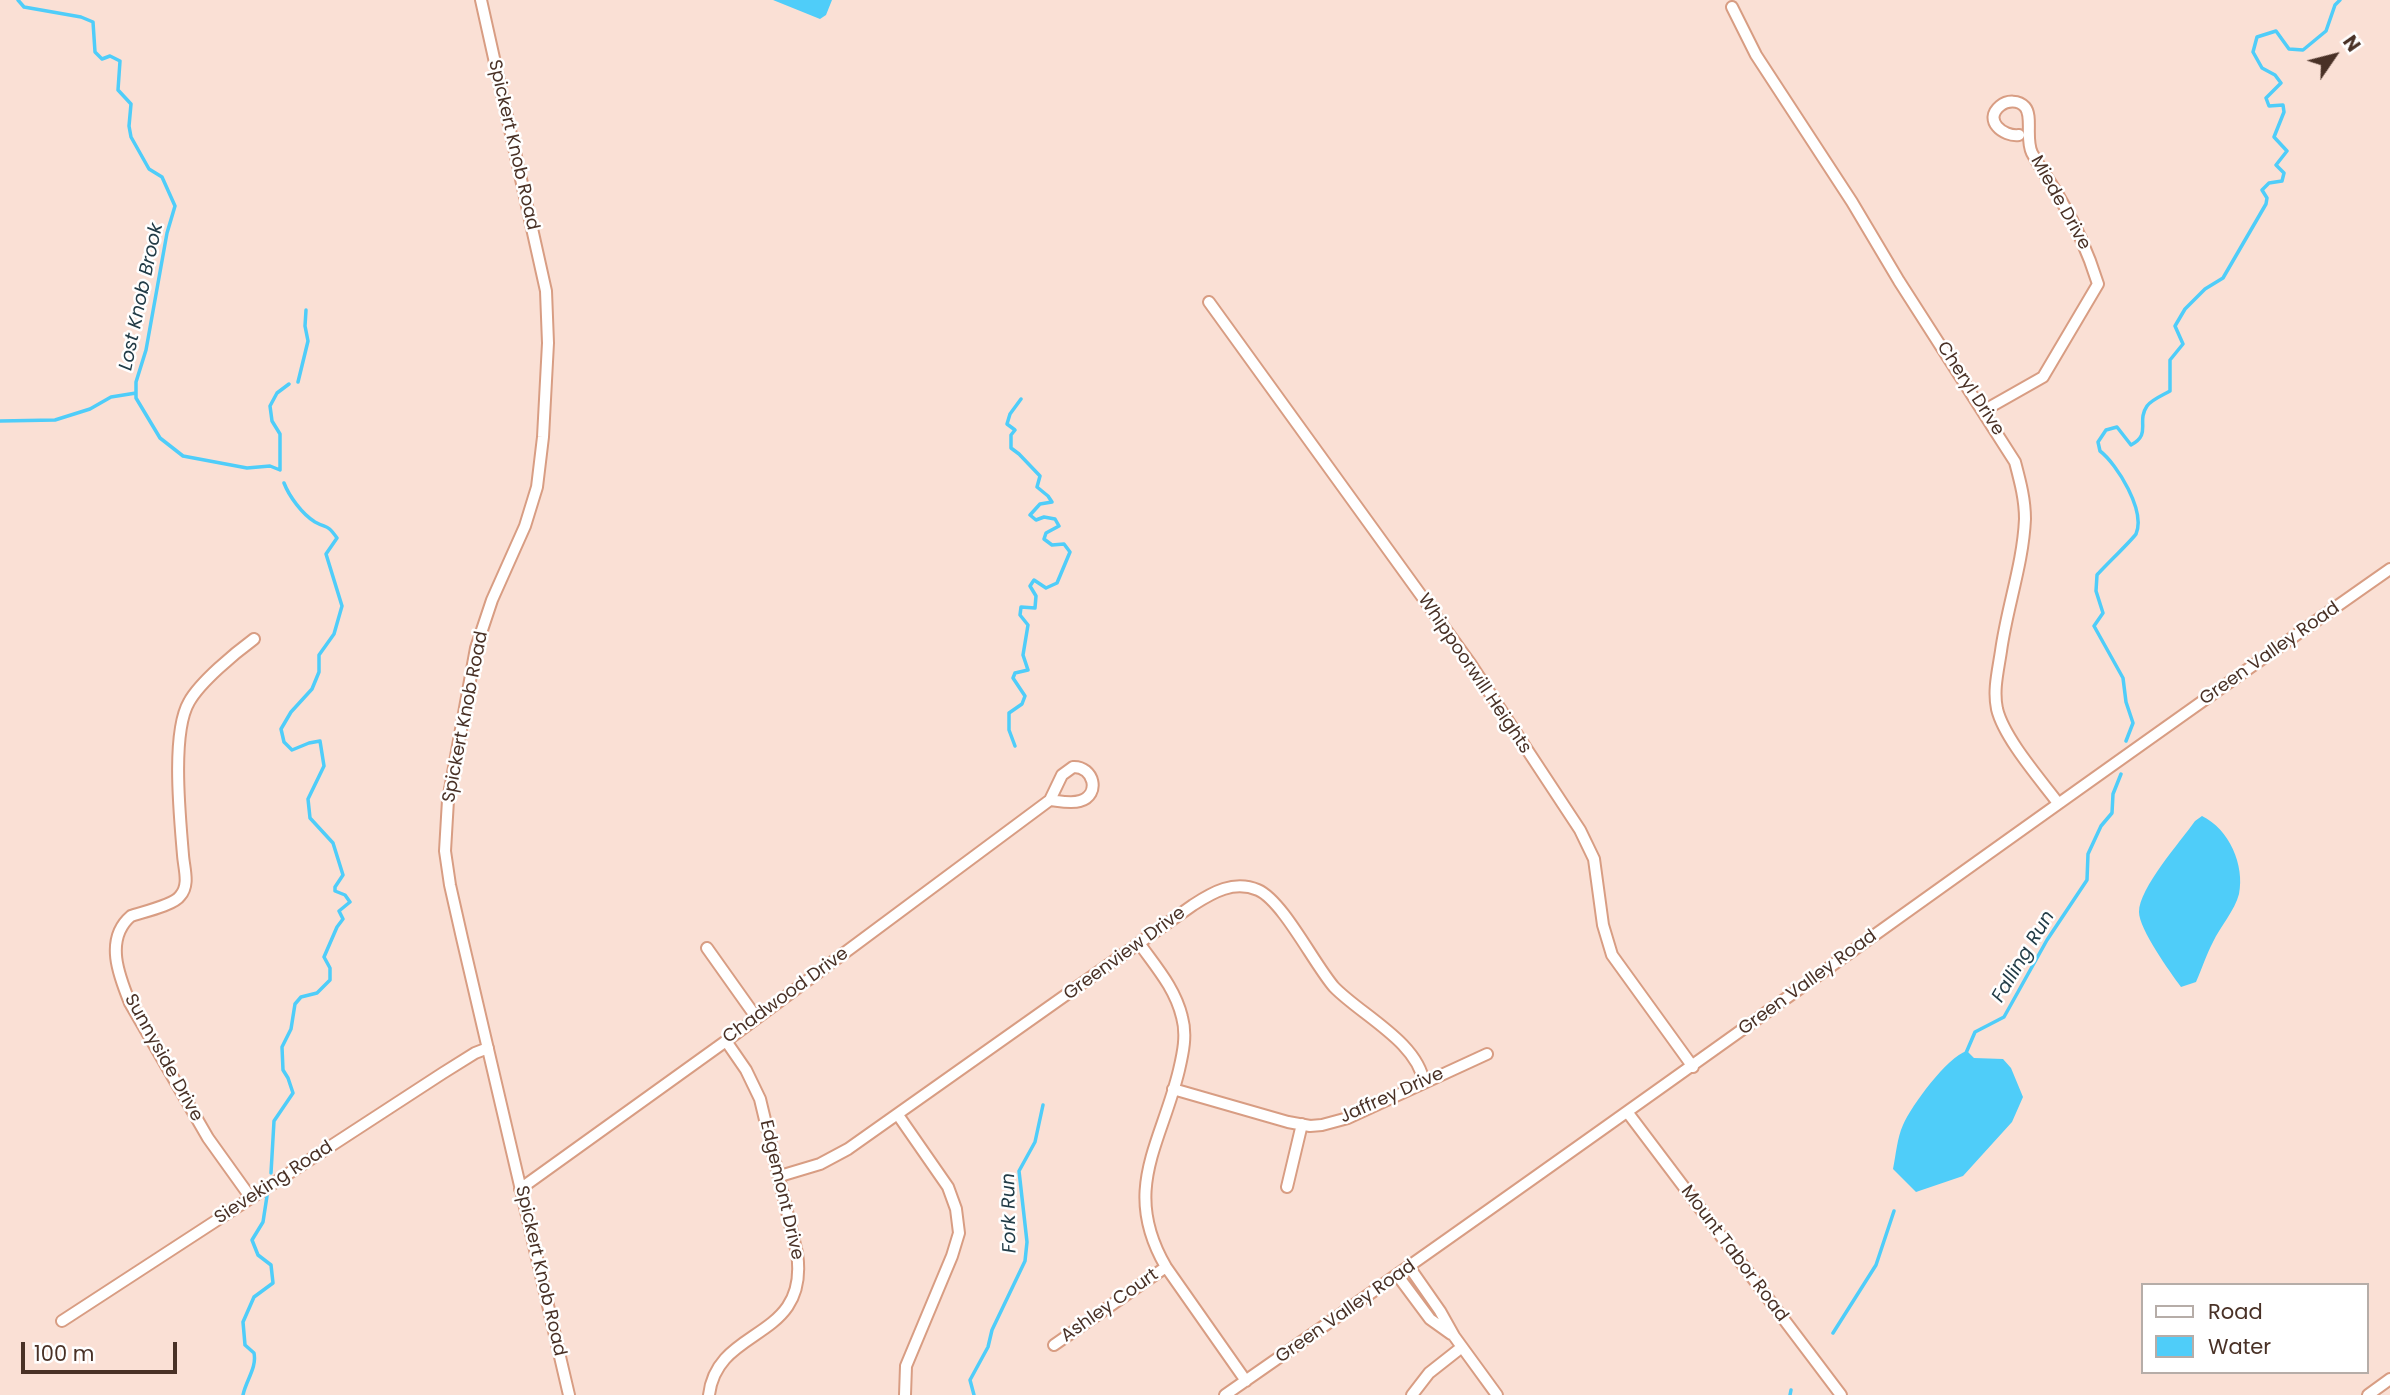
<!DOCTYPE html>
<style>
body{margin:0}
#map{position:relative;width:2390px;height:1395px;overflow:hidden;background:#fae0d5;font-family:Poppins,sans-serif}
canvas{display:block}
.legend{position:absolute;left:2141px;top:1283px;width:228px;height:91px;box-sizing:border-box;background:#fff;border:2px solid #b6ada8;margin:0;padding:9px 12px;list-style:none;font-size:21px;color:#493126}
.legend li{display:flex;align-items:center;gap:14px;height:35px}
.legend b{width:35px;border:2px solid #b6ada8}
.north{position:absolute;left:2299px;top:21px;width:70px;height:70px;-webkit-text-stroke:5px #fff;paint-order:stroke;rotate:55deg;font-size:19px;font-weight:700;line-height:28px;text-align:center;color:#493126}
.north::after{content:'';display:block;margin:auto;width:24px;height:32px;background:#493126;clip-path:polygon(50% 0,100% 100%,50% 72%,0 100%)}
.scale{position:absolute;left:21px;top:1342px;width:156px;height:32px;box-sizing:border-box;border:4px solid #493126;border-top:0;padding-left:9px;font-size:21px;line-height:24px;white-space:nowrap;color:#493126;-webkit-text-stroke:5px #fff;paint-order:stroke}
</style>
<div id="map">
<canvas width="2390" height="1395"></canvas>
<ul class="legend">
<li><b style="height:9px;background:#fff"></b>Road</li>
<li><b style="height:19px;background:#4fcdf9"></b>Water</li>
</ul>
<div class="north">N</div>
<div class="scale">100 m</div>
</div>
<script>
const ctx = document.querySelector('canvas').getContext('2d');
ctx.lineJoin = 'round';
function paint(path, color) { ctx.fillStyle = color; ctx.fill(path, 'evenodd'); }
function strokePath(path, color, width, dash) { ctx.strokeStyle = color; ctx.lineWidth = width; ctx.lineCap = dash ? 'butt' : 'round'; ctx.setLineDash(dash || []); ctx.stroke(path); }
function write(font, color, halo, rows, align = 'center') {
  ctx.font = font + ' Poppins,sans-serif'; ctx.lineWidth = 5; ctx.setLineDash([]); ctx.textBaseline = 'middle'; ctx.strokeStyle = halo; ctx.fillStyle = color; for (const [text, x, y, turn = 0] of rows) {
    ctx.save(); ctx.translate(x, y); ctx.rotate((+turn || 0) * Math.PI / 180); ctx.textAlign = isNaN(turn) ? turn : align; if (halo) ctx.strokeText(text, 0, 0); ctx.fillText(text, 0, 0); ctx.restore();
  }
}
paint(new Path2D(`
 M773,0H832L826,15L820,19Z
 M2202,816C2229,829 2245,865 2239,894C2235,910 2220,927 2213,942C2206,955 2202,969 2196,982L2181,987C2170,972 2139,929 2139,912C2139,888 2181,841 2195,821Z
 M1967,1051L1974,1058L2003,1059L2011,1068L2023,1097L2012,1122L1963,1176L1916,1192L1893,1169C1896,1155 1897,1138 1903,1125C1912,1105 1947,1057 1967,1051Z`), '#4fcdf9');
strokePath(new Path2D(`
 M18,0L24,7L81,17L93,22L95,52L102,59L110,56L120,61L118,90L131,104L129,126L131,137L149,169L162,177L175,206L167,233L146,350L136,382V398L160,438L183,456L247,468L270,466L280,470V434L272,421L270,406L277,393L289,384
 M298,382L308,341L305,326L306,310
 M0,421L55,420L90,409L111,397L136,393
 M2126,741L2133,723L2126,702L2123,678L2094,626L2103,613L2096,591L2097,575C2103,568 2133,539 2136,534C2146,511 2117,464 2100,451L2098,442L2106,430L2117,427L2131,445C2152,434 2136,422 2147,406C2151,400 2163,395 2170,391V360L2183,344L2175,326L2185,309L2205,289L2223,278L2266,204L2267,198L2262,190L2269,183L2282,181L2284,173L2276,165L2287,151L2274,137L2284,112L2283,105L2269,106L2266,98L2281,83L2275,75L2262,68L2253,52L2257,37L2276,31L2289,49L2303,50L2326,31L2335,5L2340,0
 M1015,746L1009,730V713L1022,704L1025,696L1013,678L1015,673L1028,670L1023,655L1028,625L1020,615L1021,607L1035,608L1036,596L1030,586L1034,580L1046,588L1057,583L1070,552L1064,544L1052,545L1044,539L1046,533L1059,526L1055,519L1044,517L1036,520L1030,515L1040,504L1052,502L1048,496L1037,487L1040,476L1019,454L1011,448V435L1015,430L1007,424L1010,414L1021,399
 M1966,1053L1975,1032L2004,1017L2047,940L2087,880L2088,854L2101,826L2112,813L2113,794L2121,774
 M271,1173L274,1121L293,1093L288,1078L283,1070L282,1047L291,1029L295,1004L301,997L317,993L330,980V968L324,957L337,927L343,919L339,911L350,902L345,895L335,891V887L343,875L333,843L310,818L308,799L324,766L320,741L309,743L292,750L284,742L281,729L291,712L312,689L319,672V655L334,634L342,606L326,554L337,538C327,524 328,529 315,522C302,514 289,496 284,483
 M1833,1333L1876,1265L1894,1211
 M243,1395C246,1380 257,1368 254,1353L245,1345L243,1322L254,1297L273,1283L271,1265L258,1255L252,1240L263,1222L267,1196
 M974,1395L970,1380L988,1347L992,1330L1025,1261L1027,1242L1019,1171L1035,1142L1043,1105
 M1790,1395L1791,1390`), '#4fcdf9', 3.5);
const minor = new Path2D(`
 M481,0L546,291L548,343L543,437L537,487L525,526L492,600L476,648L448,800L445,851L450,885L462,938L569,1395
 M1732,7L1756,55L1852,202L1899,281L2015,462C2020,481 2025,499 2025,519C2023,564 2007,607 2001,651C1998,671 1993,690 1997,709C2004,738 2040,779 2058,803
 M1209,302L1470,663L1580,830L1594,859L1603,925L1612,955L1693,1067
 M1983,411L2043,377L2098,284C2088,252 2075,223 2058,195C2050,181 2040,168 2032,153C2025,139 2033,116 2025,107C2019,100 2007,100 2000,106C1983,120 2003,137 2019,135
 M1073,767C1094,766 1101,795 1080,801C1071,804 1059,801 1050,800L1062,775Z
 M1139,943C1156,967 1175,988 1182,1017C1187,1035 1183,1053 1179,1070C1161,1145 1121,1190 1166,1267L1246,1381
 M707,948L756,1017
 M1173,1089L1288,1122L1310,1126L1322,1125L1348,1118L1487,1054
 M1628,1113L1841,1395
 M898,1115L948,1187L956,1209L959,1233L952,1256L906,1366L905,1395
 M780,1176L820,1164L848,1149L1193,905C1213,892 1234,880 1258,890C1283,901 1314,964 1334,987C1361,1015 1418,1042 1424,1083
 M1287,1187L1302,1124
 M520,1189L726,1041L1050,800
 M251,1198L208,1138L130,1003C119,976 104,939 131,916C143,912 174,905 180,896C190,885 184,869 183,855C180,818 171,733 189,702C200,682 235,653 254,639
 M1410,1268L1440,1311L1454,1336L1497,1395
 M1398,1276L1430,1319L1451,1334
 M62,1321L443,1073L475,1053L488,1048
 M1054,1345L1166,1267
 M709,1395C717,1325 810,1342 797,1253L760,1099L746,1070L726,1041
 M1225,1395C1616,1124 2000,842 2390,569
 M1412,1395L1429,1373L1462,1347
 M2368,1395L2390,1379`);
strokePath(minor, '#d89d83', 14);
strokePath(minor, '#fff', 10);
write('18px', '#493126', '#fff', [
 ["Spickert Knob Road",513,145,77],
 ["Miede Drive",2060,203,61],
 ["Cheryl Drive",1970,389,57],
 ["Green Valley Road",2270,654,-35],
 ["Whippoorwill Heights",1474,674,56],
 ["Spickert Knob Road",466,717,-79],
 ["Greenview Drive",1125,954,-36],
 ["Green Valley Road",1808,983,-36],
 ["Chadwood Drive",786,996,-36],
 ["Sunnyside Drive",163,1058,61],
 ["Jaffrey Drive",1392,1096,-24],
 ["Sieveking Road",274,1183,-33],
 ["Edgemont Drive",781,1190,77],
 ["Mount Tabor Road",1734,1254,53],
 ["Spickert Knob Road",540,1271,77],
 ["Ashley Court",1110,1306,-35],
 ["Green Valley Road",1346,1312,-35]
]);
write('italic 19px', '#223c47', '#fff', [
 ["Lost Knob Brook",142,297,-78],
 ["Falling Run",2024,957,-59],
 ["Fork Run",1010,1213,-91]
]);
</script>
